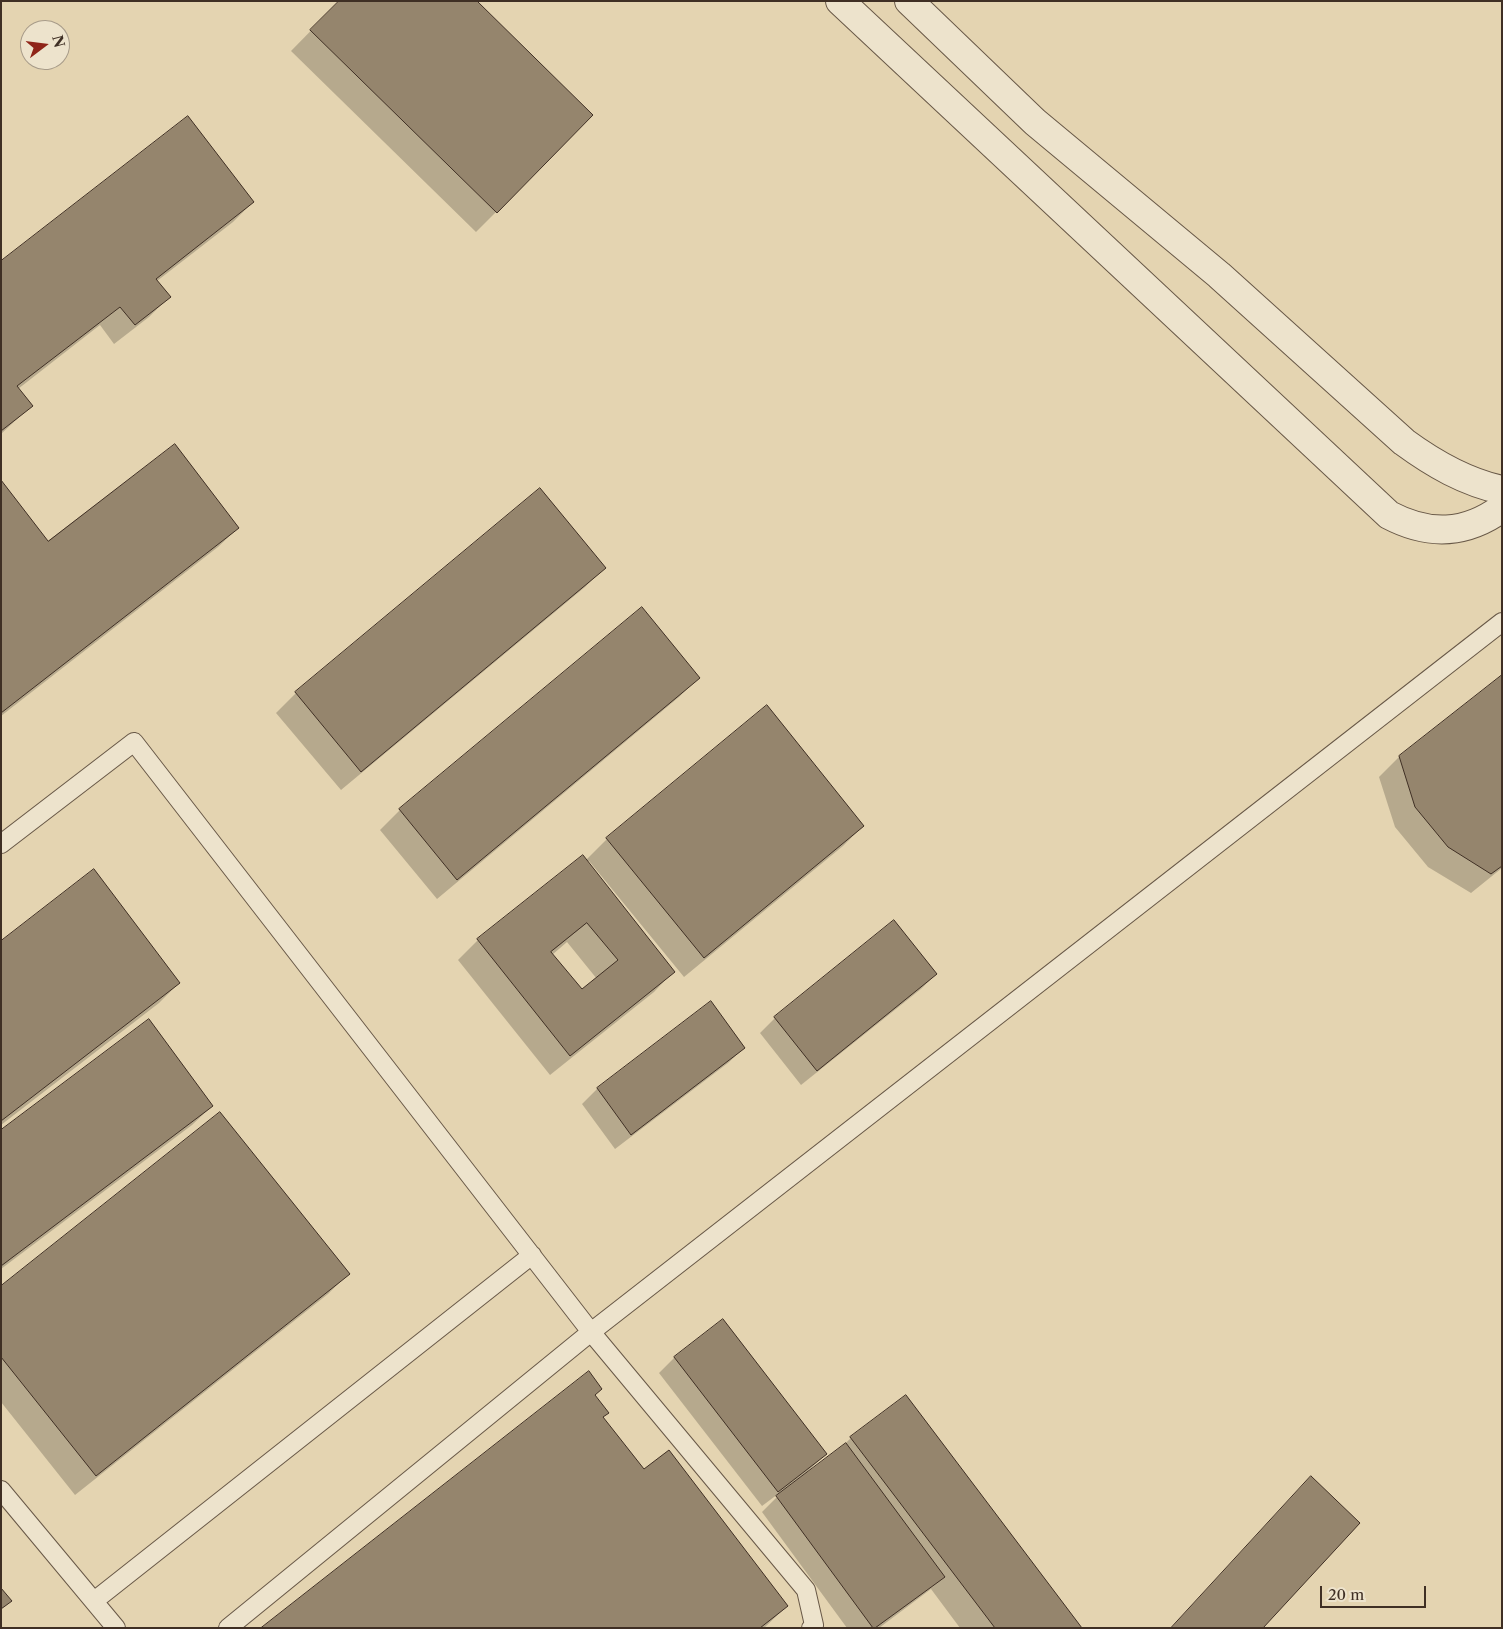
<!DOCTYPE html>
<style>
body{margin:0}
#map{position:relative;width:1503px;height:1629px;overflow:hidden;background:#e4d4b1;font-family:"Libre Caslon Text",serif}
canvas{display:block}
.frame{position:absolute;inset:0;border:2px solid #3f2f24;pointer-events:none}
.north{position:absolute;left:20px;top:20px;width:50px;height:50px;box-sizing:border-box;background:#ede3cc;border:1px solid #a79b89;border-radius:50%;rotate:75deg;font-size:14px;font-weight:700;line-height:20px;text-align:center;color:#3f2f24}
.north::after{content:'';display:block;margin:auto;width:18px;height:22px;background:#8f2418;clip-path:polygon(50% 0,100% 100%,50% 72%,0 100%)}
.scale{position:absolute;left:1320px;top:1586px;width:106px;height:22px;box-sizing:border-box;border:2px solid #3f2f24;border-top:0;padding-left:6px;font-size:15px;line-height:18px;white-space:nowrap;color:#3f2f24;-webkit-text-stroke:4px #ede3cc;paint-order:stroke}
</style>
<div id="map">
<canvas width="1503" height="1629"></canvas>
<div class="frame"></div>
<div class="north">N</div>
<div class="scale">20 m</div>
</div>
<script>
const ctx = document.querySelector('canvas').getContext('2d');
ctx.lineJoin = 'round';
function paint(path, color) { ctx.fillStyle = color; ctx.fill(path, 'evenodd'); }
function strokePath(path, color, width, dash) { ctx.strokeStyle = color; ctx.lineWidth = width; ctx.lineCap = dash ? 'butt' : 'round'; ctx.setLineDash(dash || []); ctx.stroke(path); }
paint(new Path2D(`
 M340,1L496,212L476,232L291,51Z
 M253,202L233,222L157,281L169,297L149,317L114,344L100,325L18,389L31,406L1,434V263Z
 M1,482L48,542L238,528L218,547L1,716Z
 M540,490L604,568L585,587L341,790L276,713L296,693Z
 M642,609L698,678L679,697L437,899L380,830L400,810Z
 M1502,676V868L1471,893L1428,867L1395,827L1379,777L1399,757Z
 M863,826L843,846L684,977L589,861L587,862L673,972L654,992L550,1075L458,960L478,940L586,860L607,839ZM567,942L597,979L582,991L552,955Z
 M1,943L179,983L159,1003L1,1125Z
 M936,974L921,989L801,1085L760,1033L775,1018Z
 M744,1048L728,1063L615,1149L582,1104L597,1089Z
 M212,1106L192,1125L1,1269V1132Z
 M348,1274L328,1294L75,1495L1,1402V1288Z
 M723,1320L826,1454L807,1472L808,1474L835,1453L851,1438L1081,1628H960L931,1589L879,1628H847L762,1512L779,1495L778,1494L762,1506L659,1373L674,1358Z
 M594,1396L602,1418L644,1471L787,1606L764,1628H263Z`), '#0003');
const building = new Path2D(`
 M339,1H477L593,115L497,213L310,30Z
 M188,116L254,202L156,279L171,297L135,325L120,307L17,386L33,406L1,431V261Z
 M175,444L239,528L1,713V480L48,541Z
 M540,488L606,568L361,772L295,692Z
 M642,607L700,678L457,880L399,809Z
 M1502,675V866L1491,874L1448,847L1415,807L1399,756Z
 M767,705L864,826L704,958L606,838Z
 M583,855L675,972L570,1056L477,939ZM587,923L618,960L582,989L551,952Z
 M94,869L180,983L1,1121V941Z
 M894,920L937,974L817,1071L774,1017Z
 M711,1001L745,1048L631,1135L597,1088Z
 M149,1019L213,1106L1,1266V1130Z
 M220,1112L350,1274L96,1476L1,1357V1286Z
 M723,1319L827,1454L778,1492L674,1357Z
 M589,1371L602,1389L595,1395L609,1413L603,1417L644,1469L669,1450L788,1606L760,1628H261Z
 M906,1395L1082,1628H995L850,1437Z
 M846,1443L945,1577L875,1628H873L776,1496Z
 M1311,1476L1360,1523L1263,1628H1171Z
 M1,1588L12,1601L1,1609Z`);
paint(building, '#95856d');
strokePath(building, '#3f2f24', 1);
const service = new Path2D(`
 M1,844L134,742L591,1332L806,1590L814,1625L811,1628
 M1,1490L116,1628
 M94,1601L532,1255
 M228,1628L591,1332L1502,622`);
const minor = new Path2D(`
 M840,1L1389,515C1429,536 1465,535 1502,508
 M909,1L1035,122L1219,275L1404,442C1434,464 1465,482 1502,490`);
strokePath(service, '#685847', 20);
strokePath(minor, '#685847', 30);
strokePath(service, '#ede3cc', 18);
strokePath(minor, '#ede3cc', 28);
</script>
